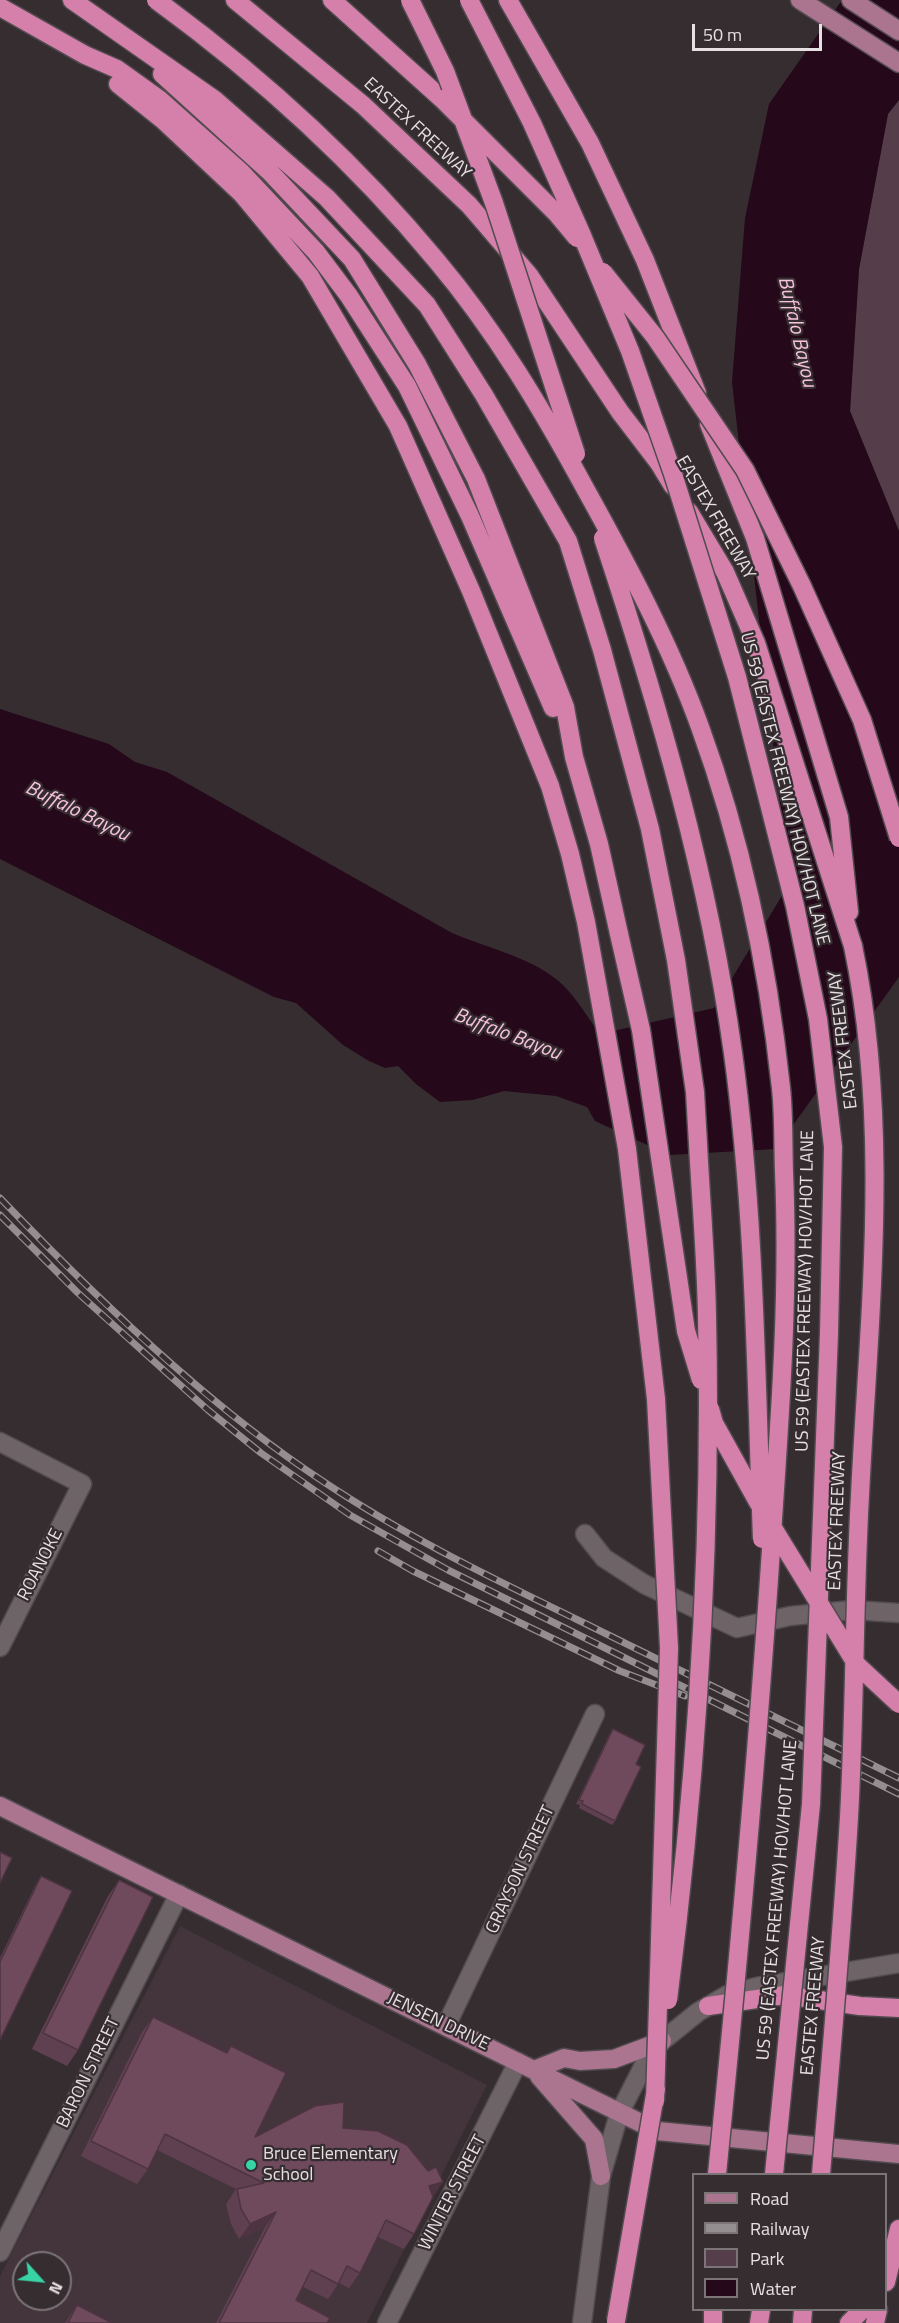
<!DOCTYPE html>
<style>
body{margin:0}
#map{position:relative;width:899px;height:2323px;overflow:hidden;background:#362d31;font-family:"Titillium Web",sans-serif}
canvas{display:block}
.legend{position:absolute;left:692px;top:2173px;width:195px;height:138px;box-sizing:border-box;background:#362d31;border:2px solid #7c7578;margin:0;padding:8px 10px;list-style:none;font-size:18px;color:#e6e0e3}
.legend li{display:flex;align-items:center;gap:12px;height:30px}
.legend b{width:30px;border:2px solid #7c7578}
.north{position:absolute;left:12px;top:2251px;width:60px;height:60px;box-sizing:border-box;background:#362d31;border:2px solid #7c7578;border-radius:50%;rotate:117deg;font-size:16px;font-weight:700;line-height:24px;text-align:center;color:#e6e0e3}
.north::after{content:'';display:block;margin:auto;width:21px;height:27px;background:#37d4a6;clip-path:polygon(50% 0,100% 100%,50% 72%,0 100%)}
.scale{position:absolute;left:692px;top:24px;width:130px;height:27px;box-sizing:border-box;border:3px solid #e6e0e3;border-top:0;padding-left:8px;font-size:18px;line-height:21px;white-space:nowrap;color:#e6e0e3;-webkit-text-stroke:4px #362d31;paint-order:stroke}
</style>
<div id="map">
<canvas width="899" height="2323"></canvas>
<ul class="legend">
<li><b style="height:8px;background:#ab7590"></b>Road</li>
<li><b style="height:8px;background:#958e91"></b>Railway</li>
<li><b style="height:16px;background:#553d49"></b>Park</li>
<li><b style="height:16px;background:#250819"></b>Water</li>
</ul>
<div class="north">N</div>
<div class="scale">50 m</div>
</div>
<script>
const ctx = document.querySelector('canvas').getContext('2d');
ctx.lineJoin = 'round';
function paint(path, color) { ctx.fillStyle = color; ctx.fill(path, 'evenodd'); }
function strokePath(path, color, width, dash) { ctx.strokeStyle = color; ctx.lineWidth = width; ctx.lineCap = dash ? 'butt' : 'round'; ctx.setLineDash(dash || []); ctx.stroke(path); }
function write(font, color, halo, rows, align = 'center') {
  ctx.font = font + ' "Titillium Web",sans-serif'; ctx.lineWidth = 4.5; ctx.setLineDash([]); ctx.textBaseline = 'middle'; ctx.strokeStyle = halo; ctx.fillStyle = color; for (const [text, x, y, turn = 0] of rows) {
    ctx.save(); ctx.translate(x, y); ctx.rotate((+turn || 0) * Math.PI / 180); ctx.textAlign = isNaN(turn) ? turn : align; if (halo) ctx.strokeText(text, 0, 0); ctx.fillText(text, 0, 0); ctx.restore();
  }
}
paint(new Path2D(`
 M180,1926L487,2085L367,2323H0V2276ZM24,2263H60V2299H24Z`), '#44343c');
paint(new Path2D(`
 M899,100V531L850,411L859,269L888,114Z`), '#553d49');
paint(new Path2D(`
 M842,0H899V100L888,114L859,269L850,411L899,531V977L776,1149L669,1155L595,1121L587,1107L556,1096L504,1091L473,1100L440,1102L416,1084L398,1066L385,1068L369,1061L343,1045L296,1003L274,997L0,859V709L109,744L135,762L167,772L452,933C487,948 535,958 563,985C577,999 588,1018 600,1034L714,1008L789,884L732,382L745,218L769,104Z`), '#250819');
const minor = new Path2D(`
 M0,1442L82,1484L0,1647
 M585,1534L604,1558L644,1584L737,1628L790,1616L852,1610L899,1613
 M446,2026L595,1714
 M0,2252L179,1894
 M387,2323L518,2062
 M582,2323L601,2176L619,2114L646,2061L662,2041L698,2012L727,1995L756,1987L899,1963`);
const major = new Path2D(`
 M800,0L899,63
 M851,0L899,31
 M0,1806L657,2131L899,2154
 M534,2070L564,2058L580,2061L614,2059L662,2041
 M539,2076L594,2139L601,2176`);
const highway = new Path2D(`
 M72,0L215,100L327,198L427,305L484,395L568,541L602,650L650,829L676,960L695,1092L698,1144
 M235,0L363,105L469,205L529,275L620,412L659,463L673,486
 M332,0L442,99
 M508,0L590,143L645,260L697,393
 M0,7L85,55L117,69L159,99L241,172L316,252L349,296L407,386L470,516L553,708
 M162,74L270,172L352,259L417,364L476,479L565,707L574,757L599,844L619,934
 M118,84L163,120L242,194L310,276L398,426L471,591L550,786
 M709,424L755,538L839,817L849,912
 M689,512L725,572L756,643L853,946
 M708,2006L785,1995L860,2006L899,2008
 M886,2282L899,2229
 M713,2323V2310
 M759,2323L761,2310
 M802,2323L803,2310
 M849,2323L862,2310
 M875,2323L878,2310`);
strokePath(minor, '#514a4e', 21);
strokePath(major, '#514a4e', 21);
strokePath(highway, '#514a4e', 21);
strokePath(minor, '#6e6468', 18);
strokePath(major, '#ab7590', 18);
strokePath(highway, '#d480ab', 18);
const rail = new Path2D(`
 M0,1198C94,1296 208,1406 321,1480C403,1535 490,1577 578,1620C685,1673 792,1725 899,1778
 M0,1215L78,1293L208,1410L261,1453L350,1515L448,1570L899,1794
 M378,1551L413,1571L620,1671L685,1696`);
strokePath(rail, '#958e91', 7);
strokePath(rail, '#362d31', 4.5, [14]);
const highwayBridge = new Path2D(`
 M156,0C259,75 354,161 436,260C495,330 542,409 586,490C628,566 670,644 700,727C742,842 768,967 781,1088C784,1116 783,1144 784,1172C789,1288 781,1403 773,1519C759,1738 739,1956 717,2174
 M410,0L445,71L494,203L576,454
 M469,0L532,123L581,233L630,351L673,474L737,677L795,906L818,1019L833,1147L829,1333L811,1804L774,2174
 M442,99L557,214L577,238
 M603,272L655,337L745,470L802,586L862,720L899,838
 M603,538C659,708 708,874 733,1053C755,1214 756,1377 762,1539
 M550,786L570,854L586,922L627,1149L656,1399L669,1648L655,2101
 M619,934L641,1030L686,1331L701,1380
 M710,1409L714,1423L759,1504
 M773,1528L857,1665L899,1704
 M668,2000C697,1776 712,1541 707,1316C706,1259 701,1201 698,1144
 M821,2174C831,2055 842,1936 849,1817C855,1710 854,1602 860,1495C869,1313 891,1127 853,946
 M616,2321L656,2089`);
strokePath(highwayBridge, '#514a4e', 21, []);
strokePath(highwayBridge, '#d480ab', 18);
paint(new Path2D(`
 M613,1729L636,1764L615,1821L612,1825L579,1808L580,1805L576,1804L610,1733Z
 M41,1876L0,2040V1958L36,1884Z
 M119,1880L78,2050L67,2066L32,2049L108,1896Z
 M153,2017L226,2053L231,2046L255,2137L343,2128L433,2197L414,2234L404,2249L378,2237L360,2273L349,2288L339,2283L328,2299L303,2287L296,2300L327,2323H216L265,2227L239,2239L231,2224L226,2204L236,2189L157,2150L148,2169L137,2184L81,2156L142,2032Z
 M77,2305L112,2323H65Z`), '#5f4050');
paint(new Path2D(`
 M443,2182L433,2197L429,2186Z
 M276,2212L265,2227L239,2239L250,2224Z`), '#4e3441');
const building = new Path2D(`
 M613,1729L645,1745L636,1764L641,1767L615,1821L582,1804L583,1801L579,1800Z
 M0,1852L12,1858L0,1883Z
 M41,1876L72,1891L0,2040V1962Z
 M119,1880L153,1897L78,2050L43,2033Z
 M153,2017L227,2053L231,2046L286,2073L255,2137L315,2106L344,2102L343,2128L378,2131L407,2145L428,2171L436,2167L443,2182L429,2186L433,2197L414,2234L386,2220L360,2273L347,2266L338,2284L311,2270L296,2300L330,2318L327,2323H219L276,2212L250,2224L241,2209L237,2189L264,2183L165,2134L148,2169L91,2141Z
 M77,2305L112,2323H68Z`);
paint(building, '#6f4a5d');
strokePath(building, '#4e3441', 1.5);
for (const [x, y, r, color] of [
 [251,2165,6,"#37d4a6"]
]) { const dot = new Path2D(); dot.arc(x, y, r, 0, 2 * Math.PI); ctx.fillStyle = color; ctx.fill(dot); strokePath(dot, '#362d31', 2); }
write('18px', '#e6e0e3', '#362d31', [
 ["EASTEX FREEWAY",417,129,43],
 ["EASTEX FREEWAY",715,518,60],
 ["US 59 (EASTEX FREEWAY) HOV/HOT LANE",784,789,76],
 ["EASTEX FREEWAY",844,1040,-97],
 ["US 59 (EASTEX FREEWAY) HOV/HOT LANE",806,1291,-89],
 ["EASTEX FREEWAY",838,1521,-88],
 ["ROANOKE",41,1565,-63],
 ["GRAYSON STREET",521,1870,-65],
 ["US 59 (EASTEX FREEWAY) HOV/HOT LANE",778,1900,-85],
 ["EASTEX FREEWAY",814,2006,-85],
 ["JENSEN DRIVE",438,2022,26],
 ["BARON STREET",89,2073,-64],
 ["WINTER STREET",453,2193,-63]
]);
write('18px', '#e6e0e3', '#362d31', [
 ["Bruce Elementary",263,2155],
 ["School",263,2176]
], 'left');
write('italic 20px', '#f7c2dc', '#362d31', [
 ["Buffalo Bayou",796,332,77],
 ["Buffalo Bayou",77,812,26],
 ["Buffalo Bayou",507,1035,21]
]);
</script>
